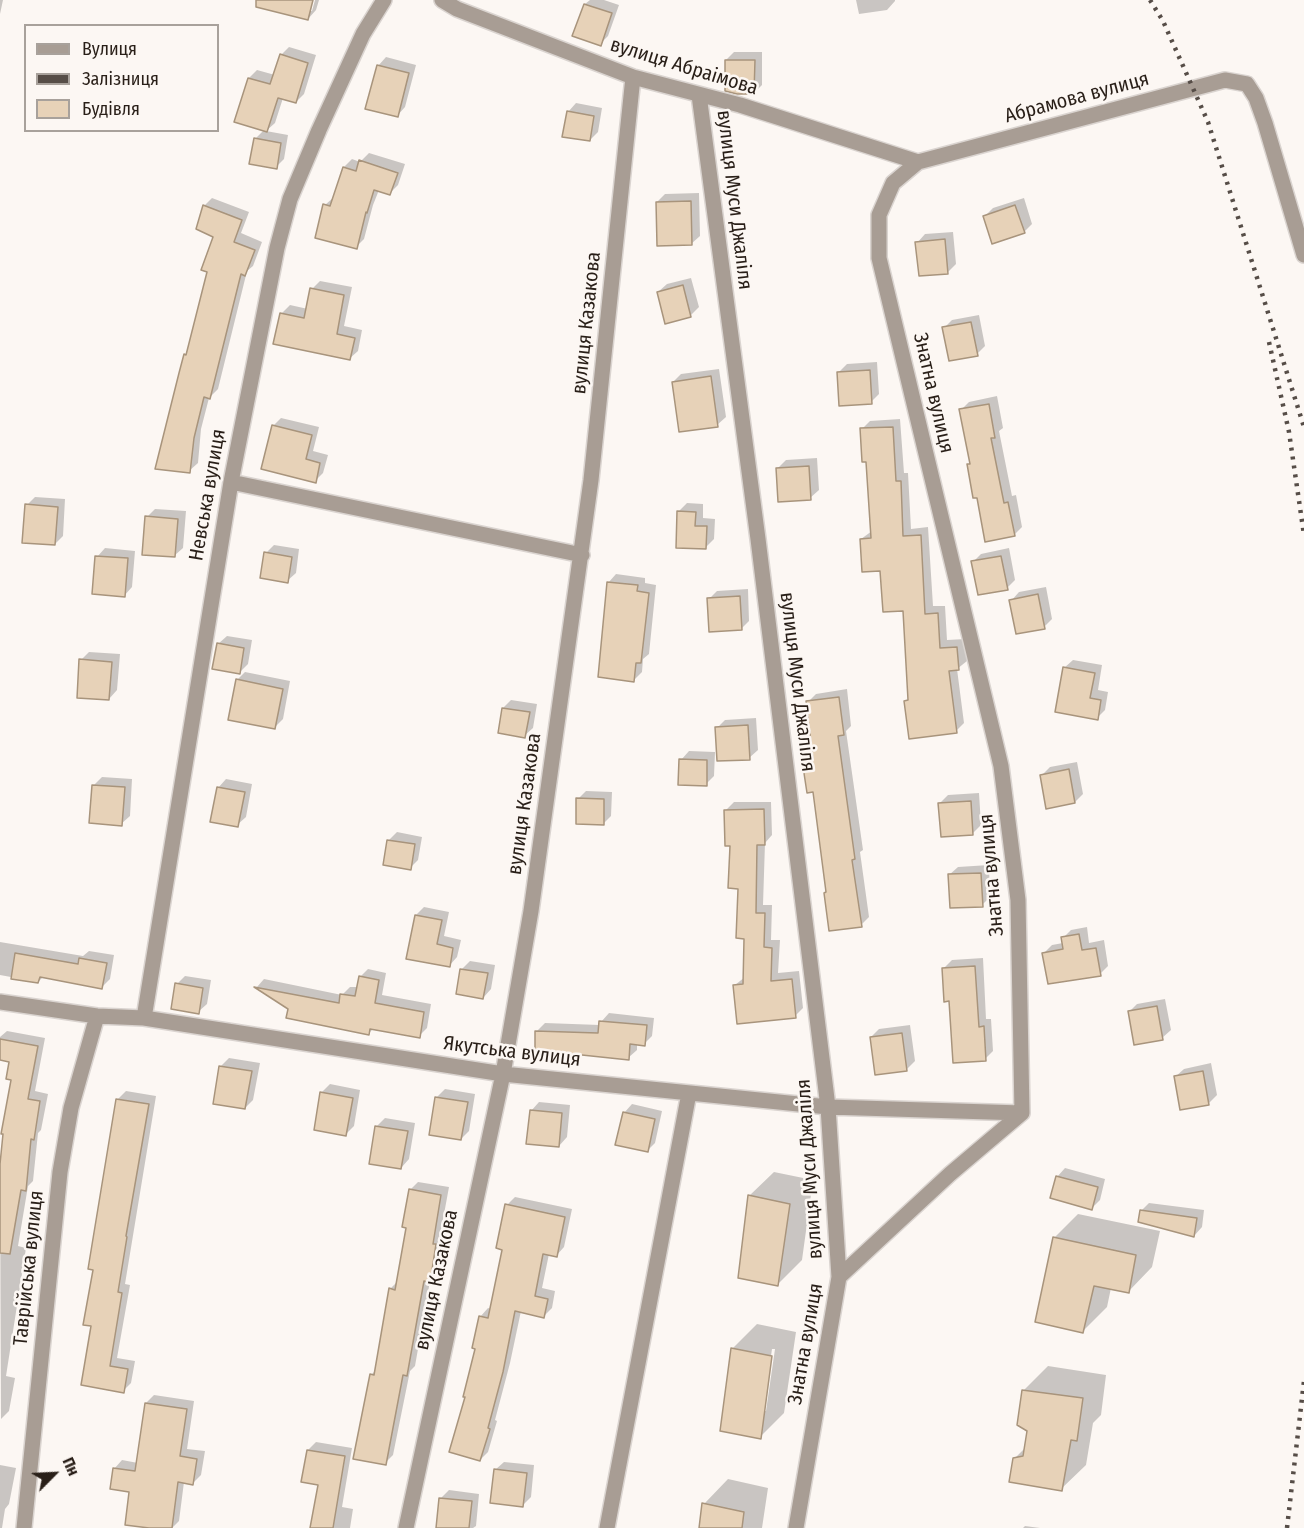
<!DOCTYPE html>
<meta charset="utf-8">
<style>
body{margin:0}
#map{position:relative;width:1304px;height:1528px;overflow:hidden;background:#fcf7f3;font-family:"Fira Sans Condensed",sans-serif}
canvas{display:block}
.legend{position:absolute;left:24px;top:24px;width:195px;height:108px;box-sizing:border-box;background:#fcf7f3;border:2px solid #a8a19b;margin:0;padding:8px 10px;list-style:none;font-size:18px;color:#291f18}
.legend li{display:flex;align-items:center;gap:12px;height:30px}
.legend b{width:30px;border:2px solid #a8a19b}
.north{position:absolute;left:24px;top:1444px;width:60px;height:60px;-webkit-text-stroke:4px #fcf7f3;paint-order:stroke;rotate:66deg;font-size:16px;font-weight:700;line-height:24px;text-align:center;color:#291f18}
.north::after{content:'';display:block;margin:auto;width:21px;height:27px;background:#291f18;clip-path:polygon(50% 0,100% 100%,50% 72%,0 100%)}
</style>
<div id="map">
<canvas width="1304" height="1528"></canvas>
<ul class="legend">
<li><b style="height:8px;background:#a89d94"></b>Вулиця</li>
<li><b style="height:8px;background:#564d47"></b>Залізниця</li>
<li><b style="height:16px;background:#e7d2b8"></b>Будівля</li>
</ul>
<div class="north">Пн</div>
</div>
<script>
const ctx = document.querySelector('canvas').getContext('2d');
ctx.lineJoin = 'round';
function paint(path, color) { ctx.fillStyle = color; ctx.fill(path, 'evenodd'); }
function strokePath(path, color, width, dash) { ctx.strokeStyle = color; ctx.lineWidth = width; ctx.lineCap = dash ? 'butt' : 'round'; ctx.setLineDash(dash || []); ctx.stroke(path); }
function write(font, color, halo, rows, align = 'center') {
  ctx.font = font + ' "Fira Sans Condensed",sans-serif'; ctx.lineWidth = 5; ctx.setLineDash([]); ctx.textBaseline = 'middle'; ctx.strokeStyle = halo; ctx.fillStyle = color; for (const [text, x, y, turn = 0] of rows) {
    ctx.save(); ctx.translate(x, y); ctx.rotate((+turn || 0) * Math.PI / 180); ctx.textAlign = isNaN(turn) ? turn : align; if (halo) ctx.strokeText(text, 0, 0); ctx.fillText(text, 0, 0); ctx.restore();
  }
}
paint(new Path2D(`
 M0,0H3L0,14Z
 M281,0H312L309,11H312L315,0H319L316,10L308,19Z
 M590,0H604L619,5L608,36L600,44L574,35L585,4Z
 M856,0H895V1L887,10L859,14Z
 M289,47L316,55L304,94L296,102L283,98L275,123L266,131L288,135L284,159L276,167L255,139L264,130L249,78L257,70L275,75L281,55Z
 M734,52H762V85L754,93L726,60Z
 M386,57L416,65L405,107L397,116L378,66Z
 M576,103L602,108L598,132L590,140L568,112Z
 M369,153L405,164L398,185L390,193L379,190L373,205L364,239L356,247L325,205L334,197L344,167L352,159L360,162Z
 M699,193L700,236L691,244L657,202L665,194Z
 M212,198L249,212L241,233L262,242L253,266L247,271L218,389L209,398L201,429L198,463L189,471L185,355L189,352L209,271L215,237L204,206Z
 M1024,198L1032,224L1024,232L985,216L993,208Z
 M953,232L956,264L948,272L917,243L925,234Z
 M691,278L699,307L691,315L658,292L667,284Z
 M320,281L352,287L344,326L362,330L358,351L349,359L281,314L290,305L308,309L312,289Z
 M979,315L985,346L977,354L944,328L952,320Z
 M877,362L879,394L871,402L839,372L847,364Z
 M719,369L726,417L717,425L673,382L681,374Z
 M997,396L1003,428L999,431L1012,496L1016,495L1022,527L1014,535L978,496L968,465L971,462L961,410L969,402Z
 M281,418L319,427L313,451L328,455L323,473L315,481L273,426Z
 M900,419L904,473H908L911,529L928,527L933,606H945L947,640L965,639L967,661L957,669L964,723L956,731L906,701L910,698L904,609L882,569L861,539L872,531L868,461L862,429L870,421Z
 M817,458L819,490L810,498L778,468L786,460Z
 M35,497L65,499L63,536L55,544L27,505Z
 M687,503L703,504V518L715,519L714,539L706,547L678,512Z
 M155,509L186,511L183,548L174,556L147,517Z
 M274,545L299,549L296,573L287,581L266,553Z
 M105,548L135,551L132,587L124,596L97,557Z
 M1009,548L1015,580L1007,588L973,562L981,554Z
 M616,574L645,578V583L656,585L649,654L643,659L642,672L634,680L608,583Z
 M1046,587L1052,619L1044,627L1011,601L1019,592Z
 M748,589L749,621L741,629L709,599L717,591Z
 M227,636L252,640L248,664L240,672L218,644Z
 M89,652L120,654L117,690L109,699L81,660Z
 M1073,660L1102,665L1098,690L1108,692L1105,710L1097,718L1064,668Z
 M245,672L290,681L283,719L275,727L237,680Z
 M847,689L851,726L846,731L863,850L860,852L869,917L861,925L827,891L814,790L804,761L814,752L808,702L816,694Z
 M511,700L537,704L533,728L524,736L503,708Z
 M756,718L758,750L749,758L717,728L725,720Z
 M689,751L715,752L714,776L706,784L681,760Z
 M1077,762L1083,794L1075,802L1041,776L1050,767Z
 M102,777L132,779L130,816L121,824L94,785Z
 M226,779L252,784L246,817L237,825L218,788Z
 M586,791L612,792L611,816L603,824L578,799Z
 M979,793L981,825L973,833L940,803L948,795Z
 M734,802H771L772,835L765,843L763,905H772L771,940H780L778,973L799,971L803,1008L795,1016L735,985L745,977L746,937L725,811Z
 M397,832L422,837L418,860L410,868L385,864L389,840Z
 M989,865L990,897L982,905L949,875L958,867Z
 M424,907L449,912L444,936L461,940L457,957L449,966L416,915Z
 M1087,927L1089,943L1104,940L1108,966L1100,974L1044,953L1052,945L1063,943V938L1071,930Z
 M0,942L83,956L89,951L114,955L110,979L102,987L44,976L38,982L0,975Z
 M983,958L986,1019H991L993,1051L985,1059L950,1000L944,968L952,960Z
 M470,961L495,965L491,989L483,998L462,969Z
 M368,969L386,973L382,995L431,1004L427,1028L419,1036L374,1028L368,1034L290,1008L257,987L264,979L342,995L350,987H358L360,977Z
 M185,976L211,980L207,1004L198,1012L177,984Z
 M1165,999L1171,1030L1162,1038L1129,1012L1137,1004Z
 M609,1013L654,1018L652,1036L644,1044H637V1050L628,1058L566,1052L562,1056L537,1031L545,1023L600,1025L601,1022Z
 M910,1025L915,1061L907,1069L871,1037L879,1029Z
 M7,1031L45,1038L35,1091L48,1094L41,1130L38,1133L33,1181L28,1186L18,1246L26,1248L6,1376L15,1378L9,1411L1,1419L0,1164L12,1078L11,1061L0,1059V1037Z
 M229,1058L260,1063L253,1100L245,1108L221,1066Z
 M1211,1063L1217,1095L1209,1103L1181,1108L1175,1077L1184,1069Z
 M330,1084L360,1090L354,1126L346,1134L322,1092Z
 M445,1089L475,1094L469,1131L461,1139L437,1097Z
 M126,1091L156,1096L125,1284L130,1285L117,1358L135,1361L131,1383L123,1391L83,1384L93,1325L95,1269L118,1099Z
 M539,1102L570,1105L567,1137L559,1146L531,1111Z
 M632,1104L662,1111L655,1143L647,1151L624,1113Z
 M385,1118L415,1123L409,1159L401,1168L371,1162L377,1126Z
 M1065,1168L1105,1179L1100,1200L1092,1208L1057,1177Z
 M774,1172L813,1180L802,1260L777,1285L749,1196Z
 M418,1182L449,1187L440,1236H444L438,1273L430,1281L415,1366L410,1371L393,1455L385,1463L371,1375L376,1370L390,1289L398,1281L408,1227L410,1190Z
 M515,1197L572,1209L564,1247L556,1256L549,1254L542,1288L555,1291L552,1308L544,1316L521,1311L510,1363L495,1420L497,1421L488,1452L480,1460L467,1396L480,1317L488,1308L491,1309L504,1249L507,1205Z
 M1149,1203L1204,1210L1202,1227L1194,1236L1141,1211Z
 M1078,1214L1160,1231L1152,1267L1128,1292L1111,1288L1107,1307L1083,1331L1054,1238Z
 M757,1324L796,1332L784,1413L760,1437L732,1349ZM772,1349H775L766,1411H763Z
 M1048,1366L1106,1375L1101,1415L1093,1423L1086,1465L1061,1489L1015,1458L1026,1447L1029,1430L1023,1391Z
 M154,1395L194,1401L187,1449L205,1451L201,1475L193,1483L184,1482L179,1521L172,1528H160L114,1469L122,1460L138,1463L146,1403Z
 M316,1442L352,1448L342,1507L353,1509L350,1528H312L320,1484L308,1450Z
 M504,1462L534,1465L531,1497L523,1505L495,1470Z
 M0,1465L16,1468L9,1504L5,1509L2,1528H0Z
 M728,1479L768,1488L762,1528H701L704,1504Z
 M449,1490L479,1494L476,1526L473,1528H437L440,1499Z
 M1025,1526L1040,1528H1023Z`), '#0003');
const building = new Path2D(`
 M256,0H313L308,20L256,7Z
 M584,4L612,13L601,46L572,36Z
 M280,54L308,63L296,103L278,98L267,132L234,122L248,78L270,84Z
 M725,60H755L754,94H737L725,91Z
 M377,65L409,73L398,117L365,109Z
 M567,111L594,116L590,141L562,137Z
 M254,138L281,143L277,169L249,164Z
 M359,160L398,173L390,195L374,190L367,213L366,212L357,249L315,238L323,204L330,206L343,167L356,171Z
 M691,201L692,245L657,246L656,202Z
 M203,205L242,220L234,242L255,250L245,276L241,274L210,399L204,397L194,438L190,473L155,469L179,373L184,354L186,355L207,272L201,270L213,237L196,229Z
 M1015,205L1025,233L992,244L983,216Z
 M945,239L948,274L919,276L915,242Z
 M683,285L691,317L665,324L657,292Z
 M310,288L344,295L337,334L355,338L350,360L273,344L280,313L304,318Z
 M971,322L978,356L949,361L942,327Z
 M870,370L872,404L839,406L837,372Z
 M711,376L718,427L679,432L672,382Z
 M989,404L995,438H991L1004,503L1008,502L1015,536L985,542L977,498H973L967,464H970L959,409Z
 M272,425L312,435L306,459L320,463L316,483L261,469Z
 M893,427L896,481H901L903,536L921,535L925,614L938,613L940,648L957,647L959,670L949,671L957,733L909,739L904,701L908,700L903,611L883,612L880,571L862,572L860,539L871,538L866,462H862L860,428Z
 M809,466L811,500L778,502L776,468Z
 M25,504L58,507L55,545L22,543Z
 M677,511L696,512L695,526H707L706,549L676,548Z
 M145,516L178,519L175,557L142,555Z
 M264,552L292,557L288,583L260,578Z
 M95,556L128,558L125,597L92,594Z
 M1001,556L1008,590L978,595L971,561Z
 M607,582L638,585L637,591L649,593L641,663H636L634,682L598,677Z
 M1038,594L1045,629L1016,634L1009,600Z
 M740,596L742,630L709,632L707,598Z
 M217,643L244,648L240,674L212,669Z
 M79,659L112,662L109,700L77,698Z
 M1063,667L1095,673L1090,698L1101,700L1098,720L1055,712Z
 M236,679L283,689L275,729L228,720Z
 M839,697L844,735L838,736L855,859L852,860L862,927L829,931L824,893L826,892L813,792L807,793L802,760L813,759L806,701Z
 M502,708L530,712L525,738L498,733Z
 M748,725L750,760L717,761L715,727Z
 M679,759L707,760V786L678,785Z
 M1069,769L1075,803L1046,809L1040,775Z
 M92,785L125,787L122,826L89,823Z
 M217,787L245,792L238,827L210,822Z
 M576,798L604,799V825L576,824Z
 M971,801L973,835L941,837L938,803Z
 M764,809L765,845H757L756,913H765L764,947L772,948L771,981L792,979L796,1018L737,1024L733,985L743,984L744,939L736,938L738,889L728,888L730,846H725L724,810Z
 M387,840L415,844L411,870L383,865Z
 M981,873L983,907L950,908L948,874Z
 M415,915L442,920L437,944L453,948L450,967L406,959Z
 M1079,934L1082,950L1096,948L1101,976L1048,984L1042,953L1063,949L1061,937Z
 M15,953L78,964L79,958L107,963L102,989L40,977L38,983L11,979Z
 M975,966L979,1027L984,1026L986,1061L953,1063L949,1001L944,1002L942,968Z
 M460,969L488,973L483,999L456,994Z
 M359,976L379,980L375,1003L424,1012L420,1038L370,1029L369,1035L286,1018L288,1009L254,987L339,1003L340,994L355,996Z
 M175,983L203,988L199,1014L171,1009Z
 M1157,1006L1163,1040L1134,1045L1128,1011Z
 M599,1021L647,1025L645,1046L630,1044L629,1060L563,1053L562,1058L535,1057V1031L598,1033Z
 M902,1033L907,1071L875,1075L870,1037Z
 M0,1039L38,1046L28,1099L40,1101L34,1140L31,1139L26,1191L21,1190L10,1254L0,1253V1164L3,1134H1L11,1080L6,1079L9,1062L0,1060Z
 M219,1066L252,1071L245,1109L213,1104Z
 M1203,1071L1209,1105L1180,1110L1174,1076Z
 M320,1092L353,1098L346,1136L314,1130Z
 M435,1097L468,1102L461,1140L429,1135Z
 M116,1099L149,1104L126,1236L127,1237L118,1292L122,1293L110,1366L128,1369L124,1393L81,1385L91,1326L83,1325L93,1270L88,1269Z
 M530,1110L562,1113L559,1147L526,1144Z
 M623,1112L655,1119L648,1152L615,1145Z
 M375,1126L408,1131L401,1169L369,1164Z
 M1056,1176L1098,1187L1092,1210L1050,1198Z
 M409,1189L441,1195L433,1244H436L430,1283L424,1281L407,1376L403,1375L386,1465L353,1459L370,1374L374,1375L389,1288L395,1290L406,1228L402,1227Z
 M748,1195L790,1204L778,1286L738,1278Z
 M505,1204L565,1217L557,1257L543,1254L535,1296L548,1299L544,1318L515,1311L503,1372L488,1428L490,1429L480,1461L449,1452L465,1397H463L475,1349L472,1348L479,1316L488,1318L502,1250L496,1248Z
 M1140,1210L1197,1218L1194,1237L1138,1222Z
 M1053,1237L1136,1255L1129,1293L1094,1286L1083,1333L1035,1322Z
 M731,1348L772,1356L761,1439L720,1431Z
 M1022,1390L1083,1398L1077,1441L1071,1440L1062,1491L1009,1482L1013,1458L1023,1456L1027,1431L1017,1425Z
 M145,1403L187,1409L180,1456L197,1459L193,1485L178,1482L172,1528H149L125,1525L129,1492L110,1489L113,1468L135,1471Z
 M307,1450L345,1456L333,1528H310L318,1485L301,1482Z
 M494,1469L527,1473L523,1507L490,1503Z
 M439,1498L472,1501L469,1528H436Z
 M702,1503L744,1512L742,1528H699Z`);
paint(building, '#e7d2b8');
strokePath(building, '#a8947c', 1.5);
const minor = new Path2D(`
 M442,0L457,9L633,77L740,105L918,162
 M699,95L758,539L828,1107L839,1277
 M231,482L582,555
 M0,1002L97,1016L144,1018L503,1074L828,1107L1022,1113
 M144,1018L231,482L277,248L290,199L319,130L363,34L384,0
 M24,1528L60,1172L71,1108L97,1016
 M406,1528L503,1074L531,911L591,480L633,77
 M607,1528L689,1093
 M796,1528L839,1277L950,1174L1022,1113L1018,900L1001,766L879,258V215L893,183L918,162L1225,80L1247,84L1256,98L1265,123L1304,255`);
strokePath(minor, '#dad4d0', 18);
strokePath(minor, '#a89d94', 15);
strokePath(new Path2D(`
 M1150,0L1163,21L1208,122L1304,427
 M1269,342L1289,432L1304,535
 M1287,1528L1304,1381`), '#564d47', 4.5, [3, 6]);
write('20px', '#291f18', '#fcf7f3', [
 ["вулиця Абраімова",684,67,17],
 ["Абрамова вулиця",1077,98,-15],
 ["вулиця Муси Джаліля",734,200,83],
 ["вулиця Казакова",587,323,-84],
 ["Знатна вулиця",933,393,77],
 ["Невська вулиця",208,495,-80],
 ["вулиця Муси Джаліля",797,682,83],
 ["вулиця Казакова",525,804,-82],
 ["Знатна вулиця",992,875,-95],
 ["Якутська вулиця",512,1052,7],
 ["вулиця Муси Джаліля",810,1169,-94],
 ["Таврійська вулиця",29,1268,-84],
 ["вулиця Казакова",437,1280,-78],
 ["Знатна вулиця",806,1344,-80]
]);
</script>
